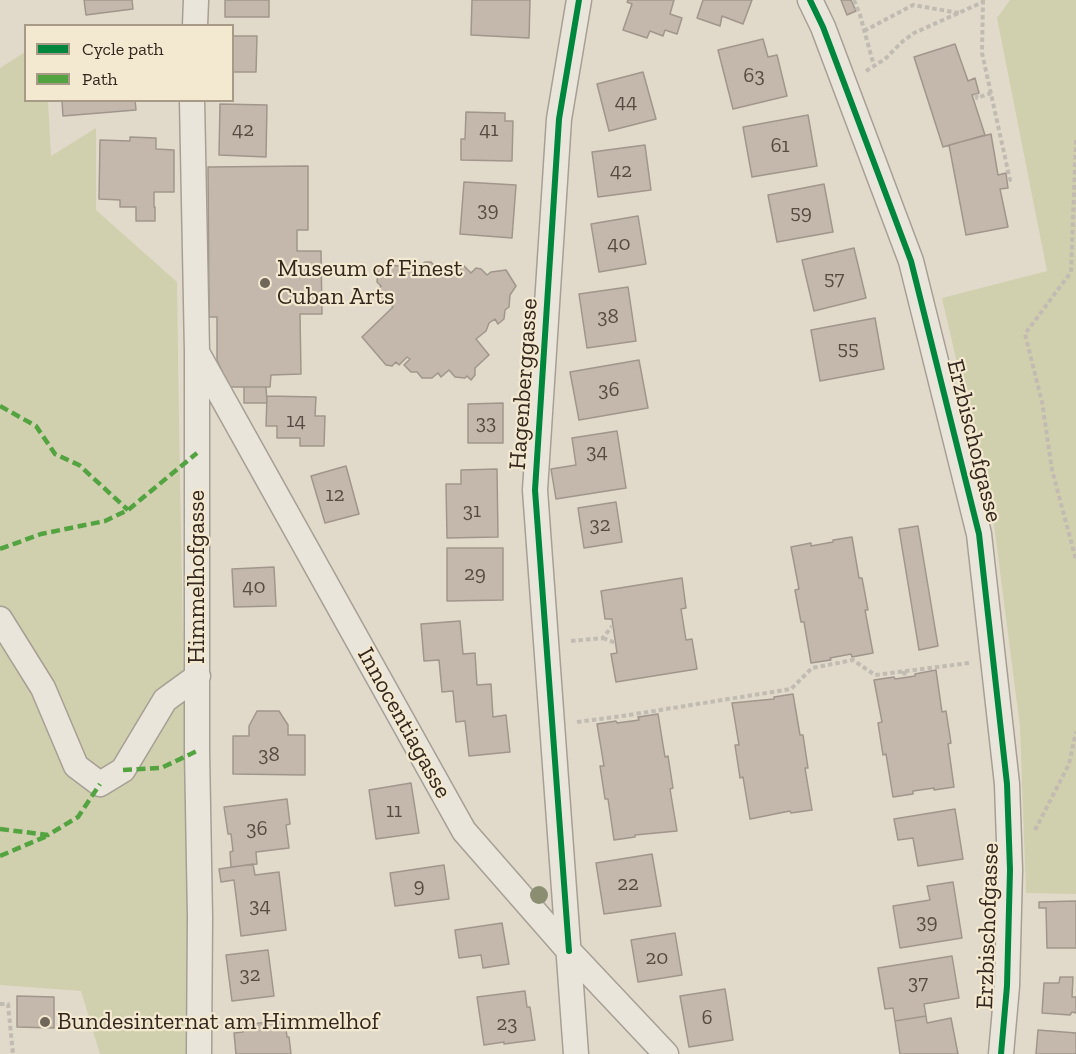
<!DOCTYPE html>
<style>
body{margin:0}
#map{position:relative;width:1076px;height:1054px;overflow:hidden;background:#e1dacb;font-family:"Zilla Slab",serif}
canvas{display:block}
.legend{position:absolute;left:24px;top:24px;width:210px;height:78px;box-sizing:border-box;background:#f3e8d0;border:2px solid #a79b88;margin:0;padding:8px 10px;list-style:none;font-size:18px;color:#34271d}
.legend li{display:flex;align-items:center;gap:12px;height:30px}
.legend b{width:30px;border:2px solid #a79b88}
</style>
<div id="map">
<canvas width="1076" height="1054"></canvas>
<ul class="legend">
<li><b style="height:8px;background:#00873e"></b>Cycle path</li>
<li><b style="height:8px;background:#53a341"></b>Path</li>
</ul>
</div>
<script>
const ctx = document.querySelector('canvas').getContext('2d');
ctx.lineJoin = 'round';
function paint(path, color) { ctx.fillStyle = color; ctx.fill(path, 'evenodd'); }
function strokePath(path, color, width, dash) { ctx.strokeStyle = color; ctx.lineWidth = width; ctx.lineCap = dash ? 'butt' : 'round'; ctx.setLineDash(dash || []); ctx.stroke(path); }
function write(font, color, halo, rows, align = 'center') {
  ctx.font = font + ' "Zilla Slab",serif'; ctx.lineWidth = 4.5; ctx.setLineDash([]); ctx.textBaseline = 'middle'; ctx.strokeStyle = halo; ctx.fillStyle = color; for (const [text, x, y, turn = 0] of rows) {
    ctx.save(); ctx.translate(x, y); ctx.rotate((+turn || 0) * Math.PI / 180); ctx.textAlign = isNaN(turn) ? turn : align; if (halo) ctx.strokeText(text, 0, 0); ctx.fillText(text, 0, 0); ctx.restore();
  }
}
paint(new Path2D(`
 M1010,0H1076V894L1026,893L1020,727L994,525L942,298L1047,271L997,18Z
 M25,52L26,100L48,101L51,156L96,128V210L177,282C180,539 188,796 188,1054H100L81,991L0,985V68Z`), '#d0d0ae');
const building = new Path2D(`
 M84,0H132L133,9L86,15Z
 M225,0H269V17H225Z
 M472,0H530L529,38L471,35Z
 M628,0H674L670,14L682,18L677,34L665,30L663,36L650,31L647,38L623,30L632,4L627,2Z
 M703,0H752L743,24L722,16L720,26L697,18Z
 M841,0H851L856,11L847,15Z
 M232,36H257L256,72H232Z
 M763,39L768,57L777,55L787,96L733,109L718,50Z
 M955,44L968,81L975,78L979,93L972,95L985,135L943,147L914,57Z
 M643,72L656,119L609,131L597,84Z
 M135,100L136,110L63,116L62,101Z
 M220,104L267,105L266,157L219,155Z
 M466,112L505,113V121H513L512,161L461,160V139H465Z
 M808,115L817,166L752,177L743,127Z
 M991,134L998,175L1006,173L1008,188L1000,189L1008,227L966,235L949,145Z
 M130,137L156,138V149L174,150V192H154V207H155V221H136V207H120V200L99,199L100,140L130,141Z
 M645,145L651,190L598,197L592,152Z
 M308,166V230H297V251H321L322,314H300L301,374L271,375L270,387H229L217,360V317H209L208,167Z
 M464,182L516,185L512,238L460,234Z
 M824,184L833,232L777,242L768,195Z
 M638,216L646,264L599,272L591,224Z
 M854,248L866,298L814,311L802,260Z
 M425,262H431L438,270L449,271L453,275L464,266L471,273L476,268L481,269L487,275L491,272L506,270L516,286L510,295L509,307L505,310L504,319L498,324L495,319L489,323L486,331L476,339L489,355L475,368V375L471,380L467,376L465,378L455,377L449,370L441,377L438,373L432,378H422L417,372H411L404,365L410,359L407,357L399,365L396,362L392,366L386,365L362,337L393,307L385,299L377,298L378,291L381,286L377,282L378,272L384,265L386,268L390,265L416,268Z
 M628,287L636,341L587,348L579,294Z
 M875,318L884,369L820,381L811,330Z
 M639,360L648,408L579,420L570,372Z
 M244,387H266L267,403H244Z
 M267,396L316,397L315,416H325L324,446H300V438H277V426H266Z
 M503,403V443H468V404Z
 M617,431L626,488L556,499L551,469L576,465L572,438Z
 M346,466L359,514L325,523L311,476Z
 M497,469L498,537L447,538L446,484H461V470Z
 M616,502L622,542L584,548L578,508Z
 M918,526L938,646L919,650L899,529Z
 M852,537L859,578H862L868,610H865L873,653L852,657L851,654L830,658L831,660L811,663L804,622H801L795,590L799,589L791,547L811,543V546L833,542V540Z
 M447,548H503V600L447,601Z
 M274,567L276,606L234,607L232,569Z
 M682,578L686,608L681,609L686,640L692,639L697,669L616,682L611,654L617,653L612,619H605L601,591Z
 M460,621L463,654L475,653L477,685L491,684L493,717L506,715L510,752L469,756L465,721L456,722L453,691L442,692L439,660L424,661L421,624Z
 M936,670L942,712L946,711L951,743L948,744L954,787L934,790V788L913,791V794L893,797L886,754L883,755L878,723L882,722L874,680L894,677L895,679L915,676V674Z
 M793,694L800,735H803L808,768H805L812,810L791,813L790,811L750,819L743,777L740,778L735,745H739L732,703L774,699V697Z
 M257,711H279L288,725V735H305V775L233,774V736H249V726Z
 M658,714L665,757L668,756L673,788L670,789L677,831L635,835V837L614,840L608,799H605L600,766H604L597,724L616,721L617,723L639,720L638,717Z
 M411,783L419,833L376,839L369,790Z
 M287,799L290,824L286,825L289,848L256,852L257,864L231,867L230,852L233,851L231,834H228L224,807Z
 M955,809L963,859L918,866L913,838L898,840L894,819Z
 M652,854L661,906L604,914L596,863Z
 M253,864L255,875L279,872L286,930L241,936L234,880L221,882L219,869Z
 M444,865L449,899L395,906L390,873Z
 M953,882L962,938L900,948L893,906L930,900L927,886Z
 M1076,901V948H1047L1046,908H1039V902Z
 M502,923L509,964L483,968L481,955L459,958L455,930Z
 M675,933L682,975L638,982L631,940Z
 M268,950L274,996L232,1001L226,955Z
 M952,956L959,998L924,1004L926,1016L895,1021L893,1008L885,1009L878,968Z
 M1060,977H1073L1072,997H1076V1013L1072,1012L1070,1015L1042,1013L1044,983H1059Z
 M725,989L733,1040L689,1047L680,996Z
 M525,991L527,1007H530L535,1040L504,1044V1042L484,1045L477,997Z
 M17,996L54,997V1028L17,1027Z
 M926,1016L927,1023L951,1018L958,1054H900L895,1021Z
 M285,1020L287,1037H289L291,1054H236L234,1033L243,1032V1025Z
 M1038,1030L1076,1033V1054H1036Z`);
paint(building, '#c4b8ac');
strokePath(building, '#a1968b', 1.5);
const minor = new Path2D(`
 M810,0L823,27L911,261L979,534L1007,784L1010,870L1007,986L1001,1054
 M195,26L196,0
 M192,100L197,352V751L200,917L199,1054
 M198,354L464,831L569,951L666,1054
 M0,619L43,688L76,766L100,784L123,770L165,700L198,676
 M576,1054L535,490L559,119L579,0`);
strokePath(minor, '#a69f94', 27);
strokePath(new Path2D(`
 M854,0L860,15L874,66
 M983,0L982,53L1010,180L1007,181
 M864,31L913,5L959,13
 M866,71L885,59L903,41L914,33L983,2
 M976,94L977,98L991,93
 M1076,140L1071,272L1025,334L1042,402L1052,470L1076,560
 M603,638L616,643
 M571,641L603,638L612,626
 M904,671L905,678
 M577,722L629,715L791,689L812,668L853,660L875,675L969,663
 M1035,830L1069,764L1076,732
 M0,1004H8L13,1054`), '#c2bbb2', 4, [4.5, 3]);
strokePath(minor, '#eae5db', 24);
strokePath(new Path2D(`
 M0,406L36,426L55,454L79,465L128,510
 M0,549L41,534L105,521L128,510L197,453
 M123,770L161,768L197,751
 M0,829L48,835L78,817L100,784
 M0,856L47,836`), '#53a341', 4.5, [9, 4.5]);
strokePath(new Path2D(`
 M810,0L823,27L911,261L979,534L1007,784L1010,870L1007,986L1001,1054
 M569,951L535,490L559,119L579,0`), '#00873e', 6);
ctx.fillStyle = '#8b8e70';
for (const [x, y] of [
 [539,895]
]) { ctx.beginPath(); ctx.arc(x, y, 9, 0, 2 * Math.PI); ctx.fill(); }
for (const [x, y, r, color] of [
 [265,283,6,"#71665a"],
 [45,1022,6,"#71665a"]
]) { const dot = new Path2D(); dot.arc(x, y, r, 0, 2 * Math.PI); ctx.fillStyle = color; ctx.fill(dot); strokePath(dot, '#f3e8d0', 2); }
write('21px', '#584b41', null, [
 ["63",754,76],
 ["44",626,102],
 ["42",243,130],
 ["41",489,130],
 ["61",780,146],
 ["42",621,171],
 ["39",488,210],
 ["59",801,213],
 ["40",619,244],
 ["57",834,279],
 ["38",608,317],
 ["55",848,349],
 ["36",609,390],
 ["14",296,421],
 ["33",486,423],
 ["34",597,452],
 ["12",335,495],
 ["31",472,511],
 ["32",600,525],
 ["29",475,574],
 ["40",254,587],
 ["38",269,755],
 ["11",394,811],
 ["36",257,829],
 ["22",628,884],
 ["9",419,886],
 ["34",260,906],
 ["39",927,922],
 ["20",657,958],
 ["32",250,975],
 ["37",918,983],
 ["6",707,1018],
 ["23",507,1024]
]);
write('24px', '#34271d', '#f3e8d0', [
 ["Museum of Finest",277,269],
 ["Cuban Arts",277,297],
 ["Bundesinternat am Himmelhof",57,1022]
], 'left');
write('24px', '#34271d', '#f3e8d0', [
 ["Hagenberggasse",524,384,-86],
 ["Erzbischofgasse",974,441,76],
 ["Himmelhofgasse",197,577,-90],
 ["Innocentiagasse",404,723,61],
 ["Erzbischofgasse",988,926,-88]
]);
</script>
